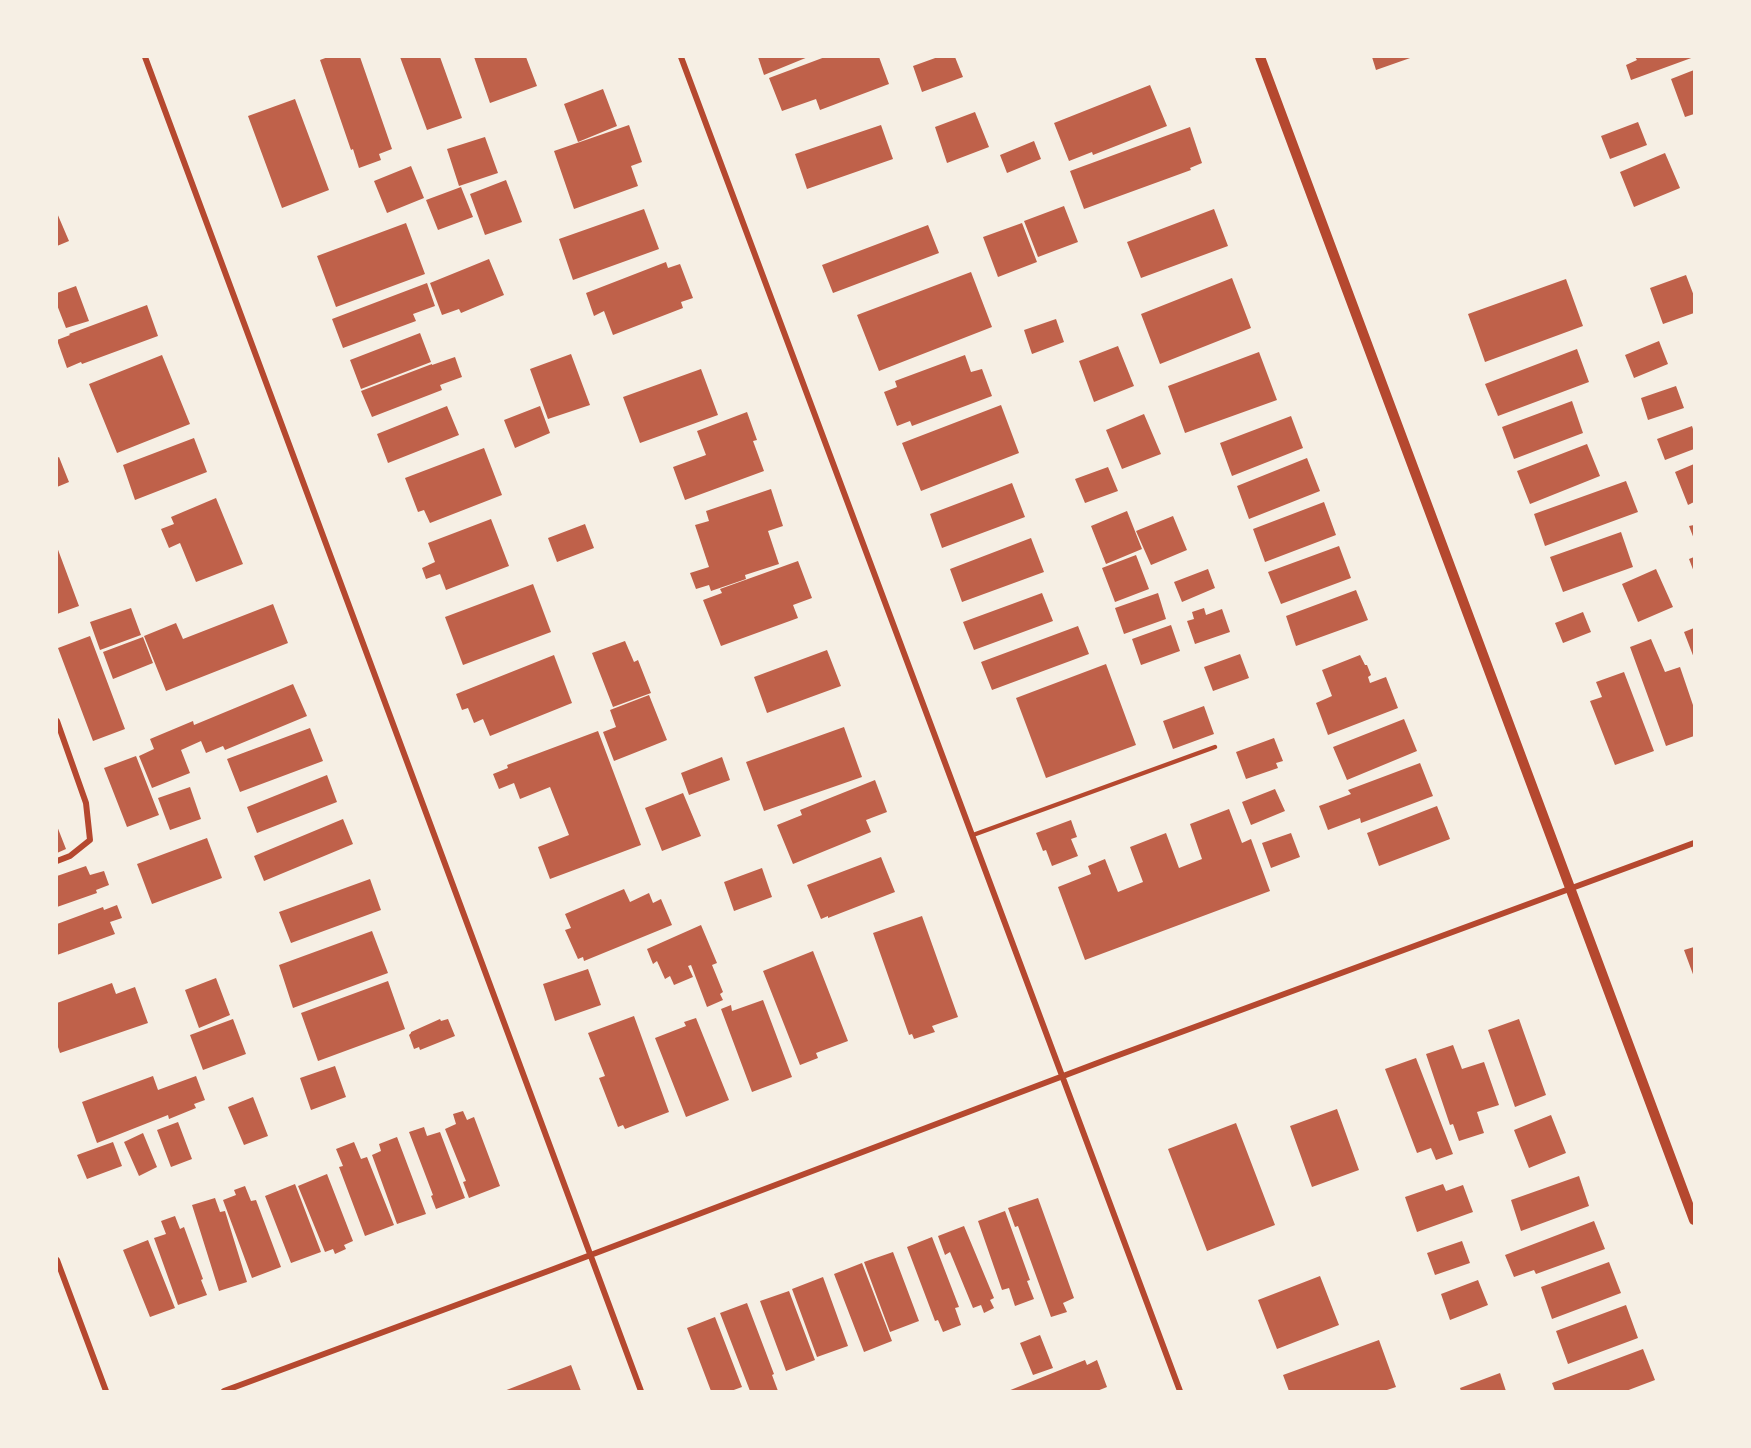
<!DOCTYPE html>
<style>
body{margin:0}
#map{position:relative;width:1751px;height:1448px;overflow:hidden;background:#f6efe4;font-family:"Asap Condensed",sans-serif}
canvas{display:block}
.frame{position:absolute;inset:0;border:58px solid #f6efe4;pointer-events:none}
</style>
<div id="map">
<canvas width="1751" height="1448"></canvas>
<div class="frame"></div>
</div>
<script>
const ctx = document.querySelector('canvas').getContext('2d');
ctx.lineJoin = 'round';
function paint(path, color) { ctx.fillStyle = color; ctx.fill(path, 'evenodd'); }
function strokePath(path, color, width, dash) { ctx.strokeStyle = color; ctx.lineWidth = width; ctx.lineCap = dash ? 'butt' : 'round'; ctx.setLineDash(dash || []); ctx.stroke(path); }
paint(new Path2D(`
 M328,57H360L392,149L379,154L381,160L359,168L353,149L351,150L320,60Z
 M400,57H440L462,118L427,130Z
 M474,57H526L537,86L490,103Z
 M758,57H808L764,75Z
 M825,57H879L889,84L820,110L816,99L782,111L769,78Z
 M938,57H955L963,77L922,92L913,66Z
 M1372,57H1413L1376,70Z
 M1635,57H1694L1631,80L1626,65L1637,60Z
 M1694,70V114L1685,117L1671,79Z
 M1150,85L1167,126L1093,155L1092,152L1069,161L1054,123Z
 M603,89L617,126L578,142L564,104Z
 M295,99L329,190L282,208L248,116Z
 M975,112L989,147L947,163L935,127Z
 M1638,122L1647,145L1610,159L1601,136Z
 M629,125L642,162L631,166L638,186L574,209L554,151Z
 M881,125L893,159L807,189L795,154Z
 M1190,127L1202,163L1190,168L1191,170L1084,209L1070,171Z
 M485,137L498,173L459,186L447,149Z
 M1034,141L1041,159L1007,173L1000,155Z
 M1665,153L1680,188L1634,207L1620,172Z
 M411,166L424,198L387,213L374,181Z
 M506,180L522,222L485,235L470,194Z
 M461,187L473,217L438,230L426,200Z
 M1064,206L1078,242L1038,257L1024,221Z
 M644,209L659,249L573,280L559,239Z
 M1214,209L1228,246L1141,278L1127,242Z
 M57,213L69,241L57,246Z
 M406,223L425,274L336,307L317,256Z
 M1022,223L1037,262L998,277L983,237Z
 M928,225L939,253L833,293L822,265Z
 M489,259L504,295L461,313L459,309L442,315L430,283Z
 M666,262L668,268L680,264L693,298L681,302L683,308L613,335L604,311L594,316L586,293Z
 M971,272L992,327L879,371L857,315Z
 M1686,275L1694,296V313L1663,324L1650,288Z
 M1232,278L1251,328L1160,364L1141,314Z
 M1566,279L1583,326L1485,362L1468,314Z
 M427,283L435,306L413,314L416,321L343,348L332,319Z
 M76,286L89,321L66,328L57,305V293Z
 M147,305L158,336L82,364L81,362L67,368L57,340L70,335L69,334Z
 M1056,319L1064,342L1032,354L1024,330Z
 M420,333L431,362L361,389L350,360Z
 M1659,341L1668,364L1634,378L1625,355Z
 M1118,346L1134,386L1094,402L1079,361Z
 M1577,349L1589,382L1498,416L1485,384Z
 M1259,352L1277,400L1185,433L1168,386Z
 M571,354L590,405L548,419L530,369Z
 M162,355L190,424L117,453L89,384Z
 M965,355L971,372L982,369L992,396L912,426L910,421L897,426L884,392L897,387L895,381Z
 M455,357L462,377L440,385L442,390L372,417L361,391L432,364V365Z
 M701,369L718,415L640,443L623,397Z
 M1676,386L1684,408L1648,420L1641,398Z
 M1572,401L1583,433L1514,459L1502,427Z
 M1001,405L1019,453L921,491L902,443Z
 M447,406L459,435L388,463L377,434Z
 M540,406L550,433L515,448L504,420Z
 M747,412L757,440L753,441L764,471L685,500L673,467L706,455L697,431Z
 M1144,414L1161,454L1122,469L1106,430Z
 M1291,416L1303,448L1232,476L1220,443Z
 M1692,426L1694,432V449L1665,460L1657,439Z
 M194,438L207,472L135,500L123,465Z
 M1587,444L1600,476L1530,504L1517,471Z
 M484,448L502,495L430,523L424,510L418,512L405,478Z
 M59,457L69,482L57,487V458Z
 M1307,458L1320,491L1249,519L1237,486Z
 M1694,464V502L1688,505L1675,472Z
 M1108,467L1118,491L1085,503L1075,479Z
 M1626,481L1638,512L1545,546L1534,514Z
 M1012,483L1025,517L942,548L930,514Z
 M771,489L783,526L768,531L779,564L745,575L746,579L711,591L709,585L696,589L690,573L709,567L695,525L709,521L706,511Z
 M216,498L243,564L196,582L180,543L169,548L161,529L174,524L171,517Z
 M1324,502L1336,535L1265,562L1253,529Z
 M1127,511L1142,549L1106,564L1091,526Z
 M1173,516L1187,550L1151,565L1136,531Z
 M491,519L509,566L446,590L440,574L426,579L422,568L435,562L428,543Z
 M585,524L594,548L557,562L548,538Z
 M1694,525V539L1689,526Z
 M1621,532L1633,567L1563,592L1550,557Z
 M1031,538L1044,572L962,602L950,569Z
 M1339,546L1351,578L1281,604L1268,572Z
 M57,547L79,606L57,614Z
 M1136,555L1149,589L1115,602L1102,568Z
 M1694,557V572L1689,559Z
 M798,561L812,598L793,605L798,618L721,646L703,600L722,593L720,589Z
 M1208,569L1215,588L1182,602L1174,582Z
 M1656,569L1673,607L1638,622L1622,584Z
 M533,584L551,632L463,665L445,617Z
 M1356,590L1368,620L1296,646L1286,616Z
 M1042,593L1053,621L974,650L963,622Z
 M1158,593L1166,619L1124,634L1115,608Z
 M273,604L288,643L166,691L144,636L176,623L183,639Z
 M131,608L141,635L100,650L90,622Z
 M1204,608L1206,615L1222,609L1230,632L1195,644L1187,621L1194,619L1192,612Z
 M1583,612L1591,632L1563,643L1555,623Z
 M1171,625L1180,651L1141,665L1132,639Z
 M1078,626L1089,654L992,690L981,662Z
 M1694,628V658L1684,632Z
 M90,636L125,729L93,741L58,648Z
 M143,637L153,663L113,679L103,652Z
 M1651,639L1665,672L1680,667L1694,708V736L1666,746L1630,647Z
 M625,641L634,662L638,660L651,693L613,707L592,653Z
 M827,650L841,686L767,713L754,677Z
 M1240,654L1249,678L1213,691L1204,667Z
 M554,655L572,703L490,736L483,719L474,723L468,708L462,710L456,694Z
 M1360,655L1365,665H1367L1371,675L1368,677L1370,683L1386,677L1398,708L1328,735L1316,703L1332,696L1322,670Z
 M1106,664L1136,745L1046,778L1016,698Z
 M1624,672L1654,751L1615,765L1590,701L1602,697L1596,682Z
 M293,684L307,716L225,750L223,746L206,753L201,741L181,750L190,773L152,788L139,756L154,749L150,739L193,721L194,725Z
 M649,695L667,740L614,761L603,732L616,727L610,710Z
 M1204,706L1214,734L1173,749L1163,721Z
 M1404,719L1417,751L1347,780L1333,747Z
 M844,727L862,777L764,811L746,762Z
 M310,728L323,761L240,792L227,759Z
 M598,731L641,845L550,879L538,847L569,835L550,787L520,799L514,783L499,789L493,774L508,768L507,765Z
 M1274,738L1283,761L1276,763L1278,768L1246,779L1236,752Z
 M136,756L159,815L127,827L104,768Z
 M722,757L730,780L689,795L681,773Z
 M1420,763L1433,796L1361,823L1360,818L1328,830L1319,806L1351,794L1348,790Z
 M327,775L337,802L257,833L247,807Z
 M875,780L887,812L866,820L871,832L793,864L777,825L802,815L800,810Z
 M190,787L201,819L170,830L158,798Z
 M1275,789L1285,811L1251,825L1242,802Z
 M683,793L701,836L662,851L645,808Z
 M1437,806L1450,839L1379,866L1367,833Z
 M1229,809L1242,843L1251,839L1270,891L1085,960L1058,887L1091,874L1088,866L1105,859L1118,892L1143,882L1130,847L1166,833L1179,868L1202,859L1190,824Z
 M343,819L353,844L264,881L254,856Z
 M1071,820L1077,837L1071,839L1078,856L1052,866L1046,850L1043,851L1036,833Z
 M57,826L66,849L57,853Z
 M1291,833L1300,857L1271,868L1262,843Z
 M207,838L222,878L152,904L137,864Z
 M881,857L895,892L828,918V916L821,919L807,885Z
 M86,866L90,875L104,871L109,885L96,890L97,893L57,907V876Z
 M762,868L772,897L734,911L724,882Z
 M370,879L381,910L291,943L279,912Z
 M624,889L630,902L649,893L653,903L661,899L672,925L584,961L583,957L578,959L565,930L571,928L565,914Z
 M117,905L122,918L110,922L115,934L57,955V924L103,907L104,910Z
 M922,916L958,1017L932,1026L935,1032L914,1039L912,1034L909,1035L873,933Z
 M701,925L717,963L712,965L723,992L720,994L723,1000L707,1007L691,965L688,966L693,977L674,985L670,976L665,979L657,961L653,964L647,949Z
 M372,931L388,973L293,1008L279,965Z
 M1694,947V977L1684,950Z
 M813,951L848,1041L816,1053L818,1058L800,1065L763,971Z
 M588,969L601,1005L555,1021L543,984Z
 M216,978L230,1015L199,1028L185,990Z
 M388,981L405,1029L318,1061L301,1013Z
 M112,983L116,994L135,987L148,1023L60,1053L57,1044V1003Z
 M763,1000L792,1077L752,1092L721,1009L731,1005L732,1011Z
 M634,1016L669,1112L625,1129L623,1125L618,1127L599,1078L605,1076L588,1033Z
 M696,1018L729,1100L686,1117L655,1038L686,1026L684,1022Z
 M233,1019L246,1054L203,1070L190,1035Z
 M440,1019L441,1021L448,1019L455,1036L420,1050L419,1047L414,1049L409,1035L411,1033V1032Z
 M1519,1019L1546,1095L1515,1107L1488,1030Z
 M1453,1045L1462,1069L1484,1062L1499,1105L1477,1112L1484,1133L1459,1141L1453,1124L1450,1125L1426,1054Z
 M1416,1058L1453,1154L1436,1160L1431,1148L1417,1153L1385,1069Z
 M335,1066L346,1097L311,1110L300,1078Z
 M153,1076L158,1090L196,1076L205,1100L194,1104L196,1108L169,1119L168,1115L97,1143L82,1102Z
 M253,1097L268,1136L244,1145L228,1107Z
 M1337,1109L1359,1170L1312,1187L1290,1126Z
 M463,1111L467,1120L474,1117L500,1186L469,1198L463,1182L466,1181L445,1129L456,1124L453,1114Z
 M1551,1115L1566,1153L1529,1168L1514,1130Z
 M178,1122L192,1159L171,1167L157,1130Z
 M1236,1123L1275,1225L1207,1251L1168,1149Z
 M424,1127L427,1136L440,1132L465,1198L436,1209L431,1196L433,1195L409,1132Z
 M143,1133L157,1167L139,1176L124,1142Z
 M397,1137L426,1214L397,1224L372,1155L381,1151L379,1144Z
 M113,1142L122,1166L87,1179L77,1155Z
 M354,1142L361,1159L367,1157L394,1225L365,1236L339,1167L343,1166L336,1149Z
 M327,1174L353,1241L344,1245L346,1249L335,1254L333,1249L325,1252L298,1186Z
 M1579,1176L1589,1206L1521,1231L1511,1200Z
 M295,1184L321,1252L291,1263L265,1196Z
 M1443,1184L1446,1191L1463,1185L1473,1212L1417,1232L1405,1197Z
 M245,1186L251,1201L256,1200L281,1267L252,1278L223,1200L236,1195L234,1190Z
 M215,1198L220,1212L225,1211L247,1282L219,1291L192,1205Z
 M1038,1198L1074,1298L1063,1303L1067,1312L1051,1317L1018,1226L1015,1227L1008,1208Z
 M1005,1211L1030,1280L1027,1281L1034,1299L1015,1306L1009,1288L1002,1290L978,1221Z
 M175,1216L180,1229L184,1227L203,1279L201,1280L207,1295L178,1305L154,1238L166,1234L161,1221Z
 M1594,1221L1605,1249L1536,1274L1534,1270L1514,1277L1505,1255Z
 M964,1226L994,1298L990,1300L994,1308L984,1313L981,1305L973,1308L950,1252L945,1255L938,1236Z
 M932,1237L959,1307L955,1308L961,1325L943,1332L938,1320L935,1321L907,1247Z
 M148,1240L175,1308L150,1317L123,1250Z
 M1462,1241L1470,1263L1435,1275L1427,1253Z
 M893,1252L919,1321L890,1332L864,1262Z
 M1609,1262L1621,1293L1552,1319L1541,1287Z
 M862,1263L892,1341L864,1352L834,1274Z
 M1320,1276L1339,1325L1277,1349L1258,1300Z
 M823,1277L848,1346L817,1357L792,1289Z
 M1478,1280L1488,1305L1450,1320L1441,1294Z
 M789,1291L815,1360L786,1371L760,1301Z
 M747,1303L774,1374L772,1375L778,1391H750L720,1313Z
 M1626,1305L1638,1338L1568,1364L1556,1331Z
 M715,1317L742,1387L731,1391H711L687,1328Z
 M1040,1335L1053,1368L1033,1375L1020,1343Z
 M1379,1340L1396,1387L1384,1391H1289L1283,1375Z
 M1643,1349L1655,1380L1626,1391H1555L1552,1383Z
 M1085,1360L1087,1365L1097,1360L1107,1387L1097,1391H1008Z
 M571,1365L581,1391H504L545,1375Z
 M1500,1373L1506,1391H1461L1460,1388Z`), '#bf614a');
strokePath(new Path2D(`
 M973,835L1215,747`), '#b5482f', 4.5);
strokePath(new Path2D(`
 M145,57L641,1391
 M681,57L1180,1391
 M57,721L86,803L90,840L70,856L57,861
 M57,1260L106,1391
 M224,1391L551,1270L1108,1059L1694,843`), '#b5482f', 6);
strokePath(new Path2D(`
 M1260,57L1694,1220`), '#b5482f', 10);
</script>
